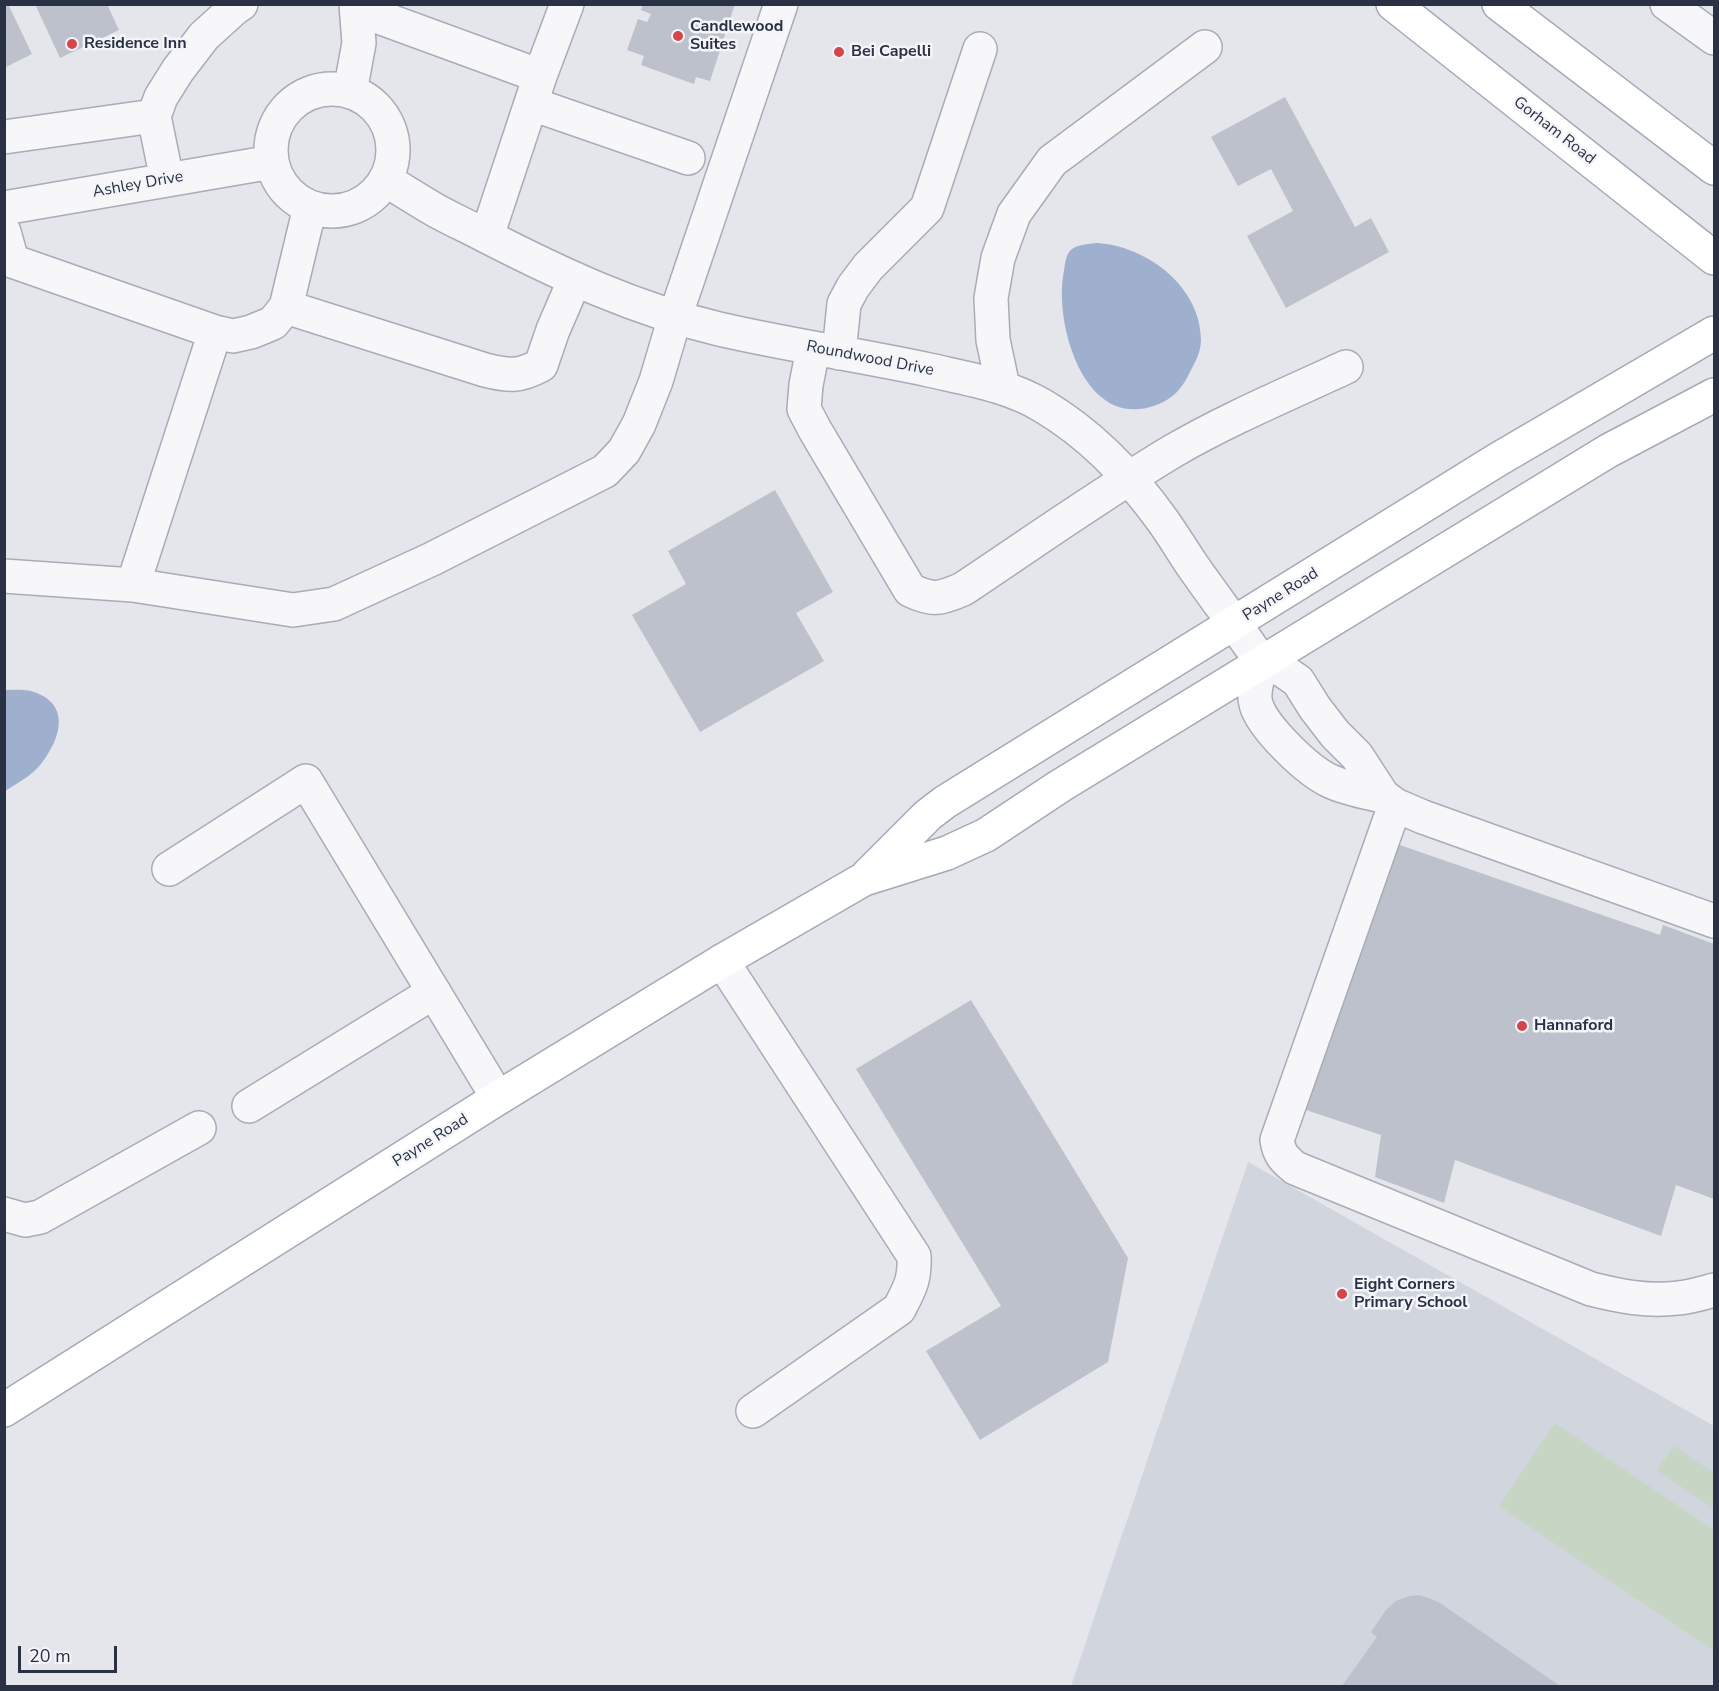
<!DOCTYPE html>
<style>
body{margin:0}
#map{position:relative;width:1719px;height:1691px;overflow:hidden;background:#e4e6ec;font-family:"Nunito Sans",sans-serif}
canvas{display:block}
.frame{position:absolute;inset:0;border:6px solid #2a3145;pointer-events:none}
.scale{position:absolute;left:18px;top:1646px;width:99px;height:27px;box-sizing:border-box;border:3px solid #2a3145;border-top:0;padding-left:8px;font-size:18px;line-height:21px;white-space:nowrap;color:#2a3145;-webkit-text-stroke:4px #f4f5f9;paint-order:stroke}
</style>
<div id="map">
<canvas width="1719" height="1691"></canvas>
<div class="frame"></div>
<div class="scale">20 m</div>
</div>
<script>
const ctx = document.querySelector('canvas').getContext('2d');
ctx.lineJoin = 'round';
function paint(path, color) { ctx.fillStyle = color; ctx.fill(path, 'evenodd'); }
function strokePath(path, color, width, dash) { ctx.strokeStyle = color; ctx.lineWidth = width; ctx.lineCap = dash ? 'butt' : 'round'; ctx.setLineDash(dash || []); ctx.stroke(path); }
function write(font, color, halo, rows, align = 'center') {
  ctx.font = font + ' "Nunito Sans",sans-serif'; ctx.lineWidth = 5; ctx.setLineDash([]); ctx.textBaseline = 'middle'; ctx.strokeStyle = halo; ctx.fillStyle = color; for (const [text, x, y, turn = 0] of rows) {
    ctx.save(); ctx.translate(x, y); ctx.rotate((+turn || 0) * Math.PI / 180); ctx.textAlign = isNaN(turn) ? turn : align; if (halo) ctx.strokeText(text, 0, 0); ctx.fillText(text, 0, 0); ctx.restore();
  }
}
paint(new Path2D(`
 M1248,1162L1714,1426V1686H1071Z`), '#d1d5de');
paint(new Path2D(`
 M1555,1423L1714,1530V1651L1499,1506Z
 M1674,1446L1714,1473V1505L1712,1508L1657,1470Z`), '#c7d6c4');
paint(new Path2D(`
 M1097,243C1147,246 1201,287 1201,340C1201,351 1196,361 1191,370C1187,378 1183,386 1176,393C1166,402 1153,408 1139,409C1079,415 1054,317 1064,271C1065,264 1066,254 1071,250C1077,244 1090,244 1097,243Z
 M6,690C15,690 25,689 34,692C72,705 60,740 41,764C31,776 18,783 5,791L4,691Z`), '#9eb0cd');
paint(new Path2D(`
 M4,4H8L32,54L4,68Z
 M35,4H107L119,30L60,58Z
 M643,4H735L710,81L696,77L694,84L641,65L644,56L627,50L638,19L647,22L651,14L641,10Z
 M1285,97L1355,227L1371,218L1389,252L1286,308L1247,236L1293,211L1271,169L1238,186L1211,137Z
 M775,490L833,592L796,613L824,661L700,732L632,615L686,584L668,551Z
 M1394,843L1660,935L1663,925L1714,944V1199L1676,1185L1661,1236L1455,1160L1444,1203L1375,1177L1381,1135L1300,1108Z
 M971,1000L1128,1258L1108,1362L980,1440L926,1351L1001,1306L856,1069Z
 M1419,1595L1429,1598L1440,1603L1560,1686H1342L1377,1637L1371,1632L1386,1610L1396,1601L1409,1596Z`), '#bdc1cc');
const minor = new Path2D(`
 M1667,4L1714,38
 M357,9L540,76
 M271 150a61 61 0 1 1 122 0a61 61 0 1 1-122 0Z
 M350,92L359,43L356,4
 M532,104L688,158
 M4,137L154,116
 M167,180L154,116L161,97L178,70L204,36L235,8L241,4
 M386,180C402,190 418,200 435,210C451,219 469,227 486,236C562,275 635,309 719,329C788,345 859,355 929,370C968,379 1008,385 1043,406C1092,435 1130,475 1163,521C1173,535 1182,550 1192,565C1215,598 1239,629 1262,663
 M4,208L272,162
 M4,232L12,261L215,332L133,585
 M487,236L540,76L567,4
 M286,307L485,370C509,376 519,377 541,365L553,330L575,279
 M215,332L233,336L251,332L273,323L286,307L310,207
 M813,349L806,385L804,409L815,430L910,590C933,601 940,599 963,589C1032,543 1101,494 1173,451C1228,419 1288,394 1346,367
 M839,353L844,304L853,287L868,267L927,208L980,49
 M1003,387L993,340L991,298L998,258L1014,214L1052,161L1205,47
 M4,576L133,585L293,610L334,604L432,559L605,471L624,451L639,424L656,381L675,317L781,4
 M1262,663L1282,670L1298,681L1315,708L1335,734L1357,756L1383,796L1395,805L1423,817L1714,921
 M1262,663C1259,675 1252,691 1256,704C1262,727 1308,771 1330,781C1347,789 1365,792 1383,796
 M1395,805L1277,1140C1279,1154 1284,1159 1295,1168L1591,1289C1619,1296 1648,1302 1678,1298C1690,1297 1703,1293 1714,1290
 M169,869L306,781L498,1098
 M722,961L914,1256C915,1280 910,1288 899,1309L753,1411
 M249,1106L434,992
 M4,1214L25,1220L40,1217L199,1128`);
const major = new Path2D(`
 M1393,4L1714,258
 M1499,4L1714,168
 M867,876L928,815L945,802L1497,460L1714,333
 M4,1410L498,1098L722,961L864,879L947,853L986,835L1060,786L1608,451L1714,395`);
strokePath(minor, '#a8acb7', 36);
strokePath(major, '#a2a9b8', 36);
strokePath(minor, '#f7f7fa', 33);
strokePath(major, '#fff', 33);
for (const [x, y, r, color] of [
 [678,36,6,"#d5454b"],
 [72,44,6,"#d5454b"],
 [839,52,6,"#d5454b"],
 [1522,1026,6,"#d5454b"],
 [1342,1294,6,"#d5454b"]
]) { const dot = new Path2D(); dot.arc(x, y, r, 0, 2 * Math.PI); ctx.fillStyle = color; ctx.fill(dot); strokePath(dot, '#f4f5f9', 2); }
write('bold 16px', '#2a3145', '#f4f5f9', [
 ["Candlewood",690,27],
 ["Suites",690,45],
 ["Residence Inn",84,44],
 ["Bei Capelli",851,52],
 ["Hannaford",1534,1026],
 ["Eight Corners",1354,1285],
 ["Primary School",1354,1303]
], 'left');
write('16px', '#2a3145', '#f4f5f9', [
 ["Gorham Road",1554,131,38],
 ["Ashley Drive",138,185,-10],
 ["Roundwood Drive",870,359,11],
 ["Payne Road",1281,595,-32],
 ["Payne Road",431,1141,-32]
]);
</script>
